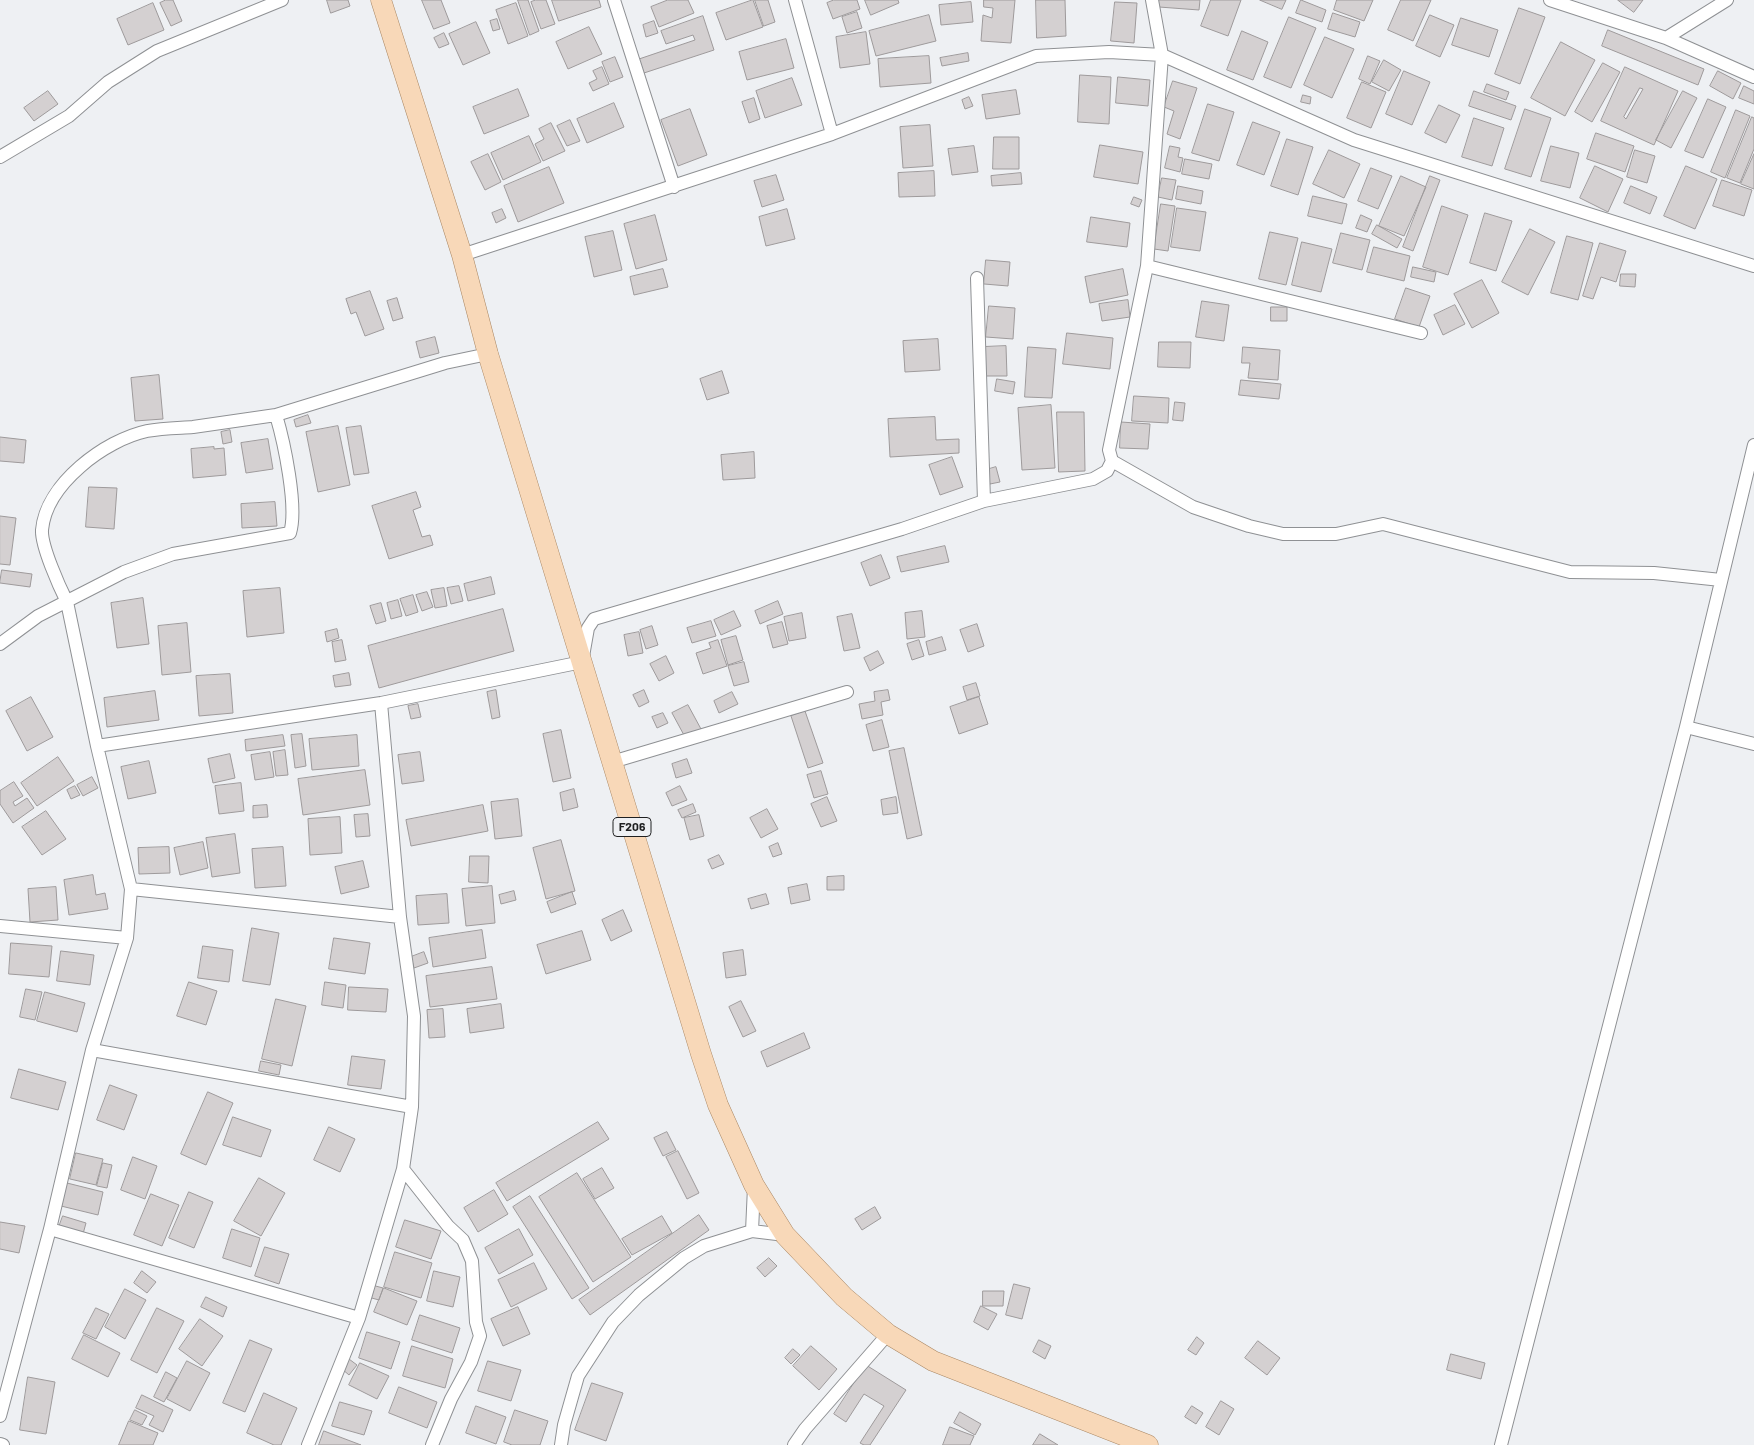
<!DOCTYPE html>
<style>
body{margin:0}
canvas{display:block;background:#eef0f3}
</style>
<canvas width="1754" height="1445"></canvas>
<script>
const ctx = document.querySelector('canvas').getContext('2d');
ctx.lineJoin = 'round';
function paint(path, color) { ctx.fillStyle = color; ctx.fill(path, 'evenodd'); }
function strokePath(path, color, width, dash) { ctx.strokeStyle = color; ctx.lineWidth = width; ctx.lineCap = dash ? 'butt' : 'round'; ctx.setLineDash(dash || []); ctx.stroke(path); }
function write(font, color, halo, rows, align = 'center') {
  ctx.font = font + ' Barlow,sans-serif'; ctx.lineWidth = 5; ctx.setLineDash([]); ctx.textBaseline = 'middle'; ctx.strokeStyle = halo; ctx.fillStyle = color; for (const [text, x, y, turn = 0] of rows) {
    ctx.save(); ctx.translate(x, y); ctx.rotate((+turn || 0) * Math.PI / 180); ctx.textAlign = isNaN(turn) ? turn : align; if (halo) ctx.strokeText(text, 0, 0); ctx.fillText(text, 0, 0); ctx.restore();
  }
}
const building = new Path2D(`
 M166,0H173L182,21L171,26L160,3Z
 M327,0H348L350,6L331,13Z
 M422,0H441L450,23L434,29Z
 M518,0H528L539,31L530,35Z
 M536,0H546L555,24L541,29L531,2Z
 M552,0H599L601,7L559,21Z
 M668,0H688L694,13L659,27L651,7Z
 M753,0L763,27L726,40L716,13Z
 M755,0H768L775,22L764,26Z
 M834,0H857L860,9L833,19L827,3Z
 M865,0H898L899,3L871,15Z
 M984,0H1015L1011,43L981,41L983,15L992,18L993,8L984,7Z
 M1036,0H1065L1066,36L1037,38Z
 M1159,0H1200L1199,10L1159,7Z
 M1211,0H1241L1228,36L1201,26Z
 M1260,0H1286L1282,9Z
 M1301,0L1326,10L1322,22L1296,13Z
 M1337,0H1373L1364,21L1334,10Z
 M1401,0H1431L1413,41L1388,30Z
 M1618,0H1643L1634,12Z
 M971,2L973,22L941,25L939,5Z
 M1115,2L1137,3L1134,43L1111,41Z
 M153,3L164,30L128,45L117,19Z
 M516,3L528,36L508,44L496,10Z
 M1519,8L1545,17L1520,84L1495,74Z
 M857,12L862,28L847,33L842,17Z
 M1333,13L1360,22L1355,37L1328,29Z
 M929,15L936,41L876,56L869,31Z
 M1430,15L1454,25L1440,57L1416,46Z
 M703,16L714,50L644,73L639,59L695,40L693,35L666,44L661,31Z
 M1289,17L1316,28L1291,88L1264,77Z
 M1461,18L1498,30L1489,57L1452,45Z
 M497,19L500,29L493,31L490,21Z
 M654,21L658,33L646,37L643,25Z
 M476,22L490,53L463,65L449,34Z
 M589,27L602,54L568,69L556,42Z
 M1608,30L1704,69L1698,85L1602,46Z
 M1242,31L1268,42L1253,80L1227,70Z
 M866,32L870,64L840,68L836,37Z
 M444,33L449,44L439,48L434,38Z
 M1325,37L1354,49L1332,98L1304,85Z
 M786,39L794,68L747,80L739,52Z
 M1561,42L1595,60L1565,116L1531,98Z
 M968,53L969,61L942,66L940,58Z
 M929,56L931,83L880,87L878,59Z
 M1368,56L1380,61L1370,84L1359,79Z
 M615,57L623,77L610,82L602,62Z
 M1384,60L1401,70L1389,91L1372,82Z
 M1603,63L1620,72L1592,122L1575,112Z
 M602,67L609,84L593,91L589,83L597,79L593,71Z
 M1625,67L1678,91L1654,145L1601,121ZM1640,88L1643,89L1626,119L1624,117Z
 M1404,71L1430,82L1412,125L1386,114Z
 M1718,71L1741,83L1733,99L1710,86Z
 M1080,75L1111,77L1109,124L1078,122Z
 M1118,77L1150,80L1148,106L1116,103Z
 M792,78L802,105L765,118L756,91Z
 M1173,81L1197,88L1180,139L1167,134L1174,111L1164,107Z
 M1362,82L1386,92L1371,128L1347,118Z
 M1487,84L1509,92L1506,100L1484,92Z
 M1744,86L1754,91V104L1739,98Z
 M518,89L529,116L484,134L473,107Z
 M1016,90L1020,114L986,119L982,95Z
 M48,91L58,104L34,121L24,108Z
 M1474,91L1516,106L1511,120L1469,106Z
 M1683,91L1697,98L1671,148L1656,140Z
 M1303,95L1311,97L1310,104L1301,102Z
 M969,97L973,106L965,109L962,100Z
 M754,98L760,119L749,123L742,102Z
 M1708,99L1726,107L1703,158L1685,151Z
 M614,103L624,127L587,143L577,119Z
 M1208,104L1234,112L1219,161L1192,153Z
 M1439,105L1460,115L1446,143L1425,133Z
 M690,109L707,155L678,166L661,120Z
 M1525,109L1551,118L1531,177L1505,169Z
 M1736,110L1750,116L1725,178L1711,172Z
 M1752,117L1754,118V149L1740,183L1727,178Z
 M1474,118L1504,128L1492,166L1462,157Z
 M570,120L580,141L567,146L557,126Z
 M1253,122L1280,132L1264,175L1237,165Z
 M551,123L565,151L543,161L535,144L544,139L539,129Z
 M930,125L933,166L903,168L900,127Z
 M1596,133L1634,146L1625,172L1587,159Z
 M529,136L541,162L503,180L491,153Z
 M994,137H1019V169H993Z
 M1287,139L1313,147L1298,195L1271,186Z
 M1100,145L1143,152L1138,184L1094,177Z
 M974,146L978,172L952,175L948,149Z
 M1170,146L1180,148L1178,157L1183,158L1180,172L1165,168Z
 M1551,146L1579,153L1570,188L1541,181Z
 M1329,150L1360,164L1344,198L1313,184Z
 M1635,150L1655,156L1647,183L1627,177Z
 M488,154L501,182L485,190L471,162Z
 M1754,154V189L1741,184Z
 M1185,159L1212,164L1209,179L1182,174Z
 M1595,166L1623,179L1608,212L1580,198Z
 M1686,166L1717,179L1695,229L1664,216Z
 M549,167L564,203L518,222L504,186Z
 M1371,168L1392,176L1378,209L1358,201Z
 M934,171L935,196L899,197L898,173Z
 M1021,173L1022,184L992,186L991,176Z
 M776,175L784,200L762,207L754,181Z
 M1401,176L1426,187L1404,236L1379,226Z
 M1430,176L1440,180L1413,251L1403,247Z
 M1162,178L1176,180L1172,200L1158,197Z
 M1722,180L1752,190L1744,216L1713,206Z
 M1178,186L1203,191L1201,204L1176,199Z
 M1631,186L1657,197L1650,214L1624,203Z
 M1313,196L1347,204L1342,224L1308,216Z
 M1134,197L1142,200L1139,207L1131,204Z
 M1161,204L1175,206L1168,251L1154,249Z
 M1442,206L1468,215L1448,275L1423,267Z
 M1177,208L1206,212L1200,251L1171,247Z
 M502,209L506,218L496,223L492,213Z
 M787,209L795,239L766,246L759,217Z
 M1485,213L1512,221L1496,271L1470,263Z
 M655,215L667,260L636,269L624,224Z
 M1361,215L1372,220L1367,232L1356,228Z
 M1091,217L1130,223L1127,247L1087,242Z
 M1377,225L1402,239L1397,248L1372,234Z
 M1530,229L1555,242L1528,295L1502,282Z
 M613,231L622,270L594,277L585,237Z
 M1270,232L1298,238L1286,285L1259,279Z
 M1341,233L1370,240L1362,270L1333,263Z
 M1567,236L1593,243L1578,300L1551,293Z
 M1302,242L1332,249L1321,292L1292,285Z
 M1600,243L1626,251L1616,282L1601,277L1593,299L1583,296Z
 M1374,247L1410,256L1404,281L1367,272Z
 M986,260L1010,262L1008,286L984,284Z
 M1413,267L1436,272L1434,282L1411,277Z
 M663,269L668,287L634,295L630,277Z
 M1123,269L1128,295L1090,303L1085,277Z
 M1621,274H1636L1635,287L1620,286Z
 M1482,280L1499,313L1472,328L1454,294Z
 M1406,288L1430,296L1419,327L1395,319Z
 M370,291L384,329L365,336L356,312L351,314L346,299Z
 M397,298L403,318L393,321L387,301Z
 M1128,300L1130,317L1102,321L1099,304Z
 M1202,301L1229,305L1224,341L1196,337Z
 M1455,305L1465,324L1443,335L1434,315Z
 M989,306L1015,308L1013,339L986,337Z
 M1271,307H1287V321H1271Z
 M1067,333L1113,338L1110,369L1063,364Z
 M435,337L439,353L420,358L416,342Z
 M938,339L940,370L905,372L903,341Z
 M1159,342H1191L1190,368L1158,367Z
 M1006,346L1007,376H984L983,347Z
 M1028,347L1056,349L1052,398L1025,397Z
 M1243,347L1280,350L1278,380L1248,378L1250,363H1242Z
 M722,371L729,393L707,400L700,379Z
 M159,375L163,419L135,421L131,378Z
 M997,379L1015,382L1013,394L995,391Z
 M1241,380L1281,384L1279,399L1239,395Z
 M1134,396L1169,398L1168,423L1132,421Z
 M1175,402L1185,403L1183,421L1173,420Z
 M1051,405L1055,468L1022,470L1018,408Z
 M1057,412H1084L1085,471L1059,472Z
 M308,415L311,423L296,427L294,420Z
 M935,417L936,440L959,439V453L890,457L888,419Z
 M1121,422L1150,424L1148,449L1120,448Z
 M338,426L350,485L318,492L306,432Z
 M361,426L369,473L354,475L346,428Z
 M230,430L232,442L223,444L221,432Z
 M0,437L26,440L24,463L0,461Z
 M268,439L273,469L246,473L241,443Z
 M214,447V449L224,448L226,475L193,478L191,449Z
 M754,452L755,478L723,480L721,455Z
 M952,457L963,487L940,495L929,465Z
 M996,467L1000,482L990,484L986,470Z
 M89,487L117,488L114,529L86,527Z
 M416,492L421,507L413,510L422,537L430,535L433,545L389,559L372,506Z
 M275,502L277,526L242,528L241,504Z
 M0,516L16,518L10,565L0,564Z
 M945,546L949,562L901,572L897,557Z
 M881,555L890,578L870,586L861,563Z
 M2,570L32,574L30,587L0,583Z
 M491,577L495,594L468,601L464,584Z
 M459,586L463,601L451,604L447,588Z
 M280,588L284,633L247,637L243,591Z
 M444,588L447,606L435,608L431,590Z
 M427,592L433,607L422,611L416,595Z
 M413,595L418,612L406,616L400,599Z
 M143,598L149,644L117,648L111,603Z
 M398,600L402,616L391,619L387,603Z
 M778,601L783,614L760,624L755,611Z
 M381,603L386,621L376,624L370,606Z
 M503,609L514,651L379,688L368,646Z
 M734,611L741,626L721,635L714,620Z
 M922,611L925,637L907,639L905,613Z
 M802,613L806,638L789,641L784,617Z
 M852,614L860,648L844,651L837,617Z
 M711,621L716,636L692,643L687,628Z
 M782,622L788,644L773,648L767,626Z
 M187,623L191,672L162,675L158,626Z
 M977,624L984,646L968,652L960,630Z
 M652,626L658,645L646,649L640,630Z
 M337,629L339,638L327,642L325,632Z
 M639,632L643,653L628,656L624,635Z
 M736,636L743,660L728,665L721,640Z
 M942,637L946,650L929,655L926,642Z
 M342,640L346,660L335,662L332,642Z
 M718,640L727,666L703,674L696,653L711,648L709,643Z
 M919,640L924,656L912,660L907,644Z
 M878,651L884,663L870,671L864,658Z
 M666,656L674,673L659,681L650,664Z
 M744,662L749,682L734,686L728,666Z
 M349,673L351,685L335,687L333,676Z
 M230,674L233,713L199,716L196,676Z
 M976,683L980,696L967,700L963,687Z
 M496,690L500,717L492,719L487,692Z
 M644,690L649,702L639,707L633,695Z
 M888,690L890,700L881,702L883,715L862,719L859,704L875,701L874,692Z
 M155,691L159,720L107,727L104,698Z
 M732,692L738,704L719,713L714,701Z
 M31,697L53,737L27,751L6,711Z
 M979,697L988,724L959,734L950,707Z
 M418,704L421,717L411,719L408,706Z
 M688,705L701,729L685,737L672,713Z
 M805,711L823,763L808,768L791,716Z
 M663,713L668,723L657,728L652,717Z
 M882,720L889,747L873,751L866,725Z
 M561,730L571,778L553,782L543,734Z
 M302,734L306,766L295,768L291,735Z
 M283,735L285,746L246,751L245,740Z
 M357,735L359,766L312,770L309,739Z
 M904,748L922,835L907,839L889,751Z
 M285,750L288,775L276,776L273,752Z
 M270,752L274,777L255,780L251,755Z
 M420,752L424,781L402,784L398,755Z
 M230,754L235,778L213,783L208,759Z
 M58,757L74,781L37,806L21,783Z
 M687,759L692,773L676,778L672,764Z
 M149,761L156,793L128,799L121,767Z
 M365,770L370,805L303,815L298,779Z
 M821,771L828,794L814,798L807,775Z
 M92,777L98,788L83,796L77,785Z
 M14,782L23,796L13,802L15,806L27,798L34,808L13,823L0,804V791Z
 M241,783L244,811L219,814L215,786Z
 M75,786L80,795L71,799L67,790Z
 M680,786L687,800L672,806L666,793Z
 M574,789L578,807L563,811L560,793Z
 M827,797L837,821L821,827L811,804Z
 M896,797L898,813L883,815L881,800Z
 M518,799L522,836L495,839L491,802Z
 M693,804L696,812L682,818L678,810Z
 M267,805L268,817L253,818V806Z
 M483,805L488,831L411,846L406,820Z
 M767,809L778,829L761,838L750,818Z
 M46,811L66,839L42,855L22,827Z
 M368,814L370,836L356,837L354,815Z
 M699,815L704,836L690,840L684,818Z
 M340,817L342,853L310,855L308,819Z
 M235,834L240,873L212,877L206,838Z
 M561,840L575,891L546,899L533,848Z
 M203,842L208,868L180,875L174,848Z
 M778,843L782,854L773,857L769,847Z
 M169,847L170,873L139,874L138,848Z
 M283,847L286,886L255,888L252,849Z
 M719,855L724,864L712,869L708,860Z
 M470,856H489L488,883L469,882Z
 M363,861L369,887L341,894L335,867Z
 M93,875L96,895L105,893L108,909L69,915L64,880Z
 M844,876V890H827V877Z
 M807,884L810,900L791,904L788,888Z
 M492,886L495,923L466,926L462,889Z
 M56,887L58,920L30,922L28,889Z
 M514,891L516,900L501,904L499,895Z
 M572,892L576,904L551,913L547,902Z
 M447,894L449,923L418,925L416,896Z
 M766,894L769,904L751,909L748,899Z
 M623,910L632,931L611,941L602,920Z
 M252,928L279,933L270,985L243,981Z
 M482,930L486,958L433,967L429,938Z
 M582,931L591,960L546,974L537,945Z
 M334,938L370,943L365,974L329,969Z
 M11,943L52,946L49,977L9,974Z
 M203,946L233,950L229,982L198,978Z
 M743,950L746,975L726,978L723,953Z
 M61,951L94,955L90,985L57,981Z
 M424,952L428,963L414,968L411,957Z
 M492,967L497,999L430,1007L426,976Z
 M189,982L217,991L206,1025L177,1016Z
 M325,982L346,985L343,1008L322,1005Z
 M349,987L388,989L386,1012L348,1010Z
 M26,989L42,992L35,1020L20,1017Z
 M45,992L85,1003L77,1032L37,1021Z
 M276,999L306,1006L292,1066L262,1059Z
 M741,1001L756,1031L743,1037L729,1007Z
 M501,1004L504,1028L470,1033L467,1009Z
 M443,1009L445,1037L429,1038L427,1010Z
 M804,1033L810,1048L767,1067L761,1052Z
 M352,1056L385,1060L381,1089L348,1085Z
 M261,1061L281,1065L279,1075L259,1071Z
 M19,1069L66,1082L58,1110L11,1098Z
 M110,1085L137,1095L124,1130L97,1120Z
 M208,1092L233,1103L206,1165L181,1154Z
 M233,1117L271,1130L261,1157L223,1145Z
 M598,1122L609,1139L507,1201L496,1183Z
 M329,1127L355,1139L340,1172L314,1160Z
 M667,1132L676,1150L663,1156L654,1138Z
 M678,1151L699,1193L687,1199L666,1157Z
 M76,1153L103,1159L96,1185L70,1179Z
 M133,1157L157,1166L145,1199L121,1190Z
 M103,1163L112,1165L107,1188L97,1186Z
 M602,1168L614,1188L595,1199L583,1179Z
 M577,1173L631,1257L593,1282L539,1197Z
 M259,1178L285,1193L261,1236L234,1221Z
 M67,1183L103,1192L98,1215L61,1206Z
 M494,1190L508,1214L478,1232L464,1208Z
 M189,1192L213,1202L194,1248L169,1238Z
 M151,1194L179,1205L162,1246L134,1235Z
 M530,1196L589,1288L572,1299L513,1207Z
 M875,1207L881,1218L862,1230L855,1219Z
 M699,1215L709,1230L590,1315L579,1300Z
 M63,1216L86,1223L83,1234L59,1227Z
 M662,1216L672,1233L632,1255L622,1239Z
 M405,1220L441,1231L431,1259L396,1247Z
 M0,1222L25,1226L19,1253L0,1249Z
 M232,1229L260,1238L251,1267L223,1258Z
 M519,1229L533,1255L499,1274L485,1248Z
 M265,1247L289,1254L279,1284L255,1276Z
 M395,1252L432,1263L421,1298L384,1287Z
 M769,1258L777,1266L765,1277L757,1268Z
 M534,1263L547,1289L511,1307L498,1280Z
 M142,1271L156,1282L147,1293L134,1283Z
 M434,1271L460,1277L453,1307L427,1301Z
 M1014,1284L1030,1288L1022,1319L1006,1315Z
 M372,1285L383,1288L379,1300L368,1297Z
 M384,1288L417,1301L407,1325L374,1312Z
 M125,1289L146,1300L125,1339L105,1327Z
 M983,1291H1004L1003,1306H983Z
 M206,1297L227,1307L223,1317L201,1307Z
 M981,1306L997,1314L988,1330L974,1322Z
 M518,1307L530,1334L503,1346L491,1319Z
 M96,1308L109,1314L96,1339L83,1333Z
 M157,1308L184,1321L157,1373L131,1360Z
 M420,1315L460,1328L452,1353L412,1340Z
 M200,1319L223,1336L202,1366L179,1349Z
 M367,1332L400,1342L391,1369L359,1358Z
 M84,1335L120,1353L108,1377L72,1359Z
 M1197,1337L1204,1343L1196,1355L1188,1350Z
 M250,1340L272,1349L245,1412L223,1403Z
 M1039,1340L1051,1346L1045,1359L1033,1352Z
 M1258,1341L1280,1358L1267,1375L1245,1358Z
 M412,1346L453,1359L445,1388L403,1376Z
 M811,1346L837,1369L819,1390L793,1366Z
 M793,1349L800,1355L791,1364L785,1358Z
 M1451,1354L1485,1363L1481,1379L1447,1370Z
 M349,1359L357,1365L349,1375L342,1369Z
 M187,1361L210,1373L190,1411L167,1399Z
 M488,1361L521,1370L511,1401L478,1391Z
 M360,1363L389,1376L377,1399L349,1385Z
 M866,1365L906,1390L870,1445H864L860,1443L884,1406L864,1394L846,1422L834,1414Z
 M166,1372L177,1378L164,1402L154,1397Z
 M28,1377L55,1382L46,1434L20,1430Z
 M592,1383L623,1393L606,1441L575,1430Z
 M399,1387L437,1402L427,1428L389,1413Z
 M264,1393L297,1408L281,1445H274L247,1433Z
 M142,1395L173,1410L163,1432L149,1425L154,1416L136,1408Z
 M1221,1401L1234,1409L1219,1435L1206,1427Z
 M340,1402L372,1411L364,1435L332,1426Z
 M476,1406L506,1417L496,1444L466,1433Z
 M1192,1406L1203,1413L1196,1424L1185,1417Z
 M135,1410L147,1416L142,1425L130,1420Z
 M515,1410L548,1421L540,1445H512L504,1442Z
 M960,1412L981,1424L975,1435L954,1423Z
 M129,1421L158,1433L153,1445H119Z
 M950,1427L974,1436L970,1445H943Z
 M324,1431L361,1445H319Z
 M1040,1434L1058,1445H1033Z`);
paint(building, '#d4d0d1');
strokePath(building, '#9e9a9b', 1);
const street = new Path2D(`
 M614,0L674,187
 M795,0L832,134
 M1550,0L1666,38L1754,77
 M1666,38L1727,0
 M0,157L69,116L108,82L157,51L282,0
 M462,255L832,134L1036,56L1109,52L1162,55L1354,140L1754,266
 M1147,266L1421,333
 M977,278L984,501
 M1112,461L1193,507L1249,526L1283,534H1336L1383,524L1570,572L1654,573L1721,580
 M0,644L38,616L124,572L173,554L290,533C298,507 284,442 276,415L445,363L488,354
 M1686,727L1754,744
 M97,746L381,703L582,662L588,628L594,619L902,529L984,501L1093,479L1107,471L1112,461L1109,450L1147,266L1162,55L1152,0
 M612,762L847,692
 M131,889L400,917
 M0,926L127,938
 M92,1050L412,1107
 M403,1169L448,1226L463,1240L472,1261L476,1322L480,1336L471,1362L451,1399L432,1445
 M50,1229L359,1318
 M752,1231L754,1187
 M0,1416L50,1229L92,1050L127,938L131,889L97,746L67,602C60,588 41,546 42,530C46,484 105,440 147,431C162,428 178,428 193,427C221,423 248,419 276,415
 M0,1444L3,1445
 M308,1445L359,1318L403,1169L412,1107L414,1016L400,917L381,703
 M561,1445L564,1425L578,1376L613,1322L639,1295L684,1258L704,1246L752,1231L785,1235
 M794,1445L805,1429L888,1334
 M1501,1445L1686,727L1754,445`);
const primary = new Path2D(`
 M381,0L462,255L488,354L701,1054L718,1105L754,1185L785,1235L844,1297L888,1334L933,1361L1148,1445`);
strokePath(street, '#8f9194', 14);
strokePath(primary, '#a98764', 21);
strokePath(street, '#fff', 12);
strokePath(primary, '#f8d8b8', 20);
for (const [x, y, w] of [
 [632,827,38]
]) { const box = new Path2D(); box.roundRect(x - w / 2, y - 9.5, w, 19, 4); ctx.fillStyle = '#eef0f3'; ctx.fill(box); strokePath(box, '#1f2021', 1); }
write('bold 12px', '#1f2021', null, [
 ["F206",632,827]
]);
</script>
